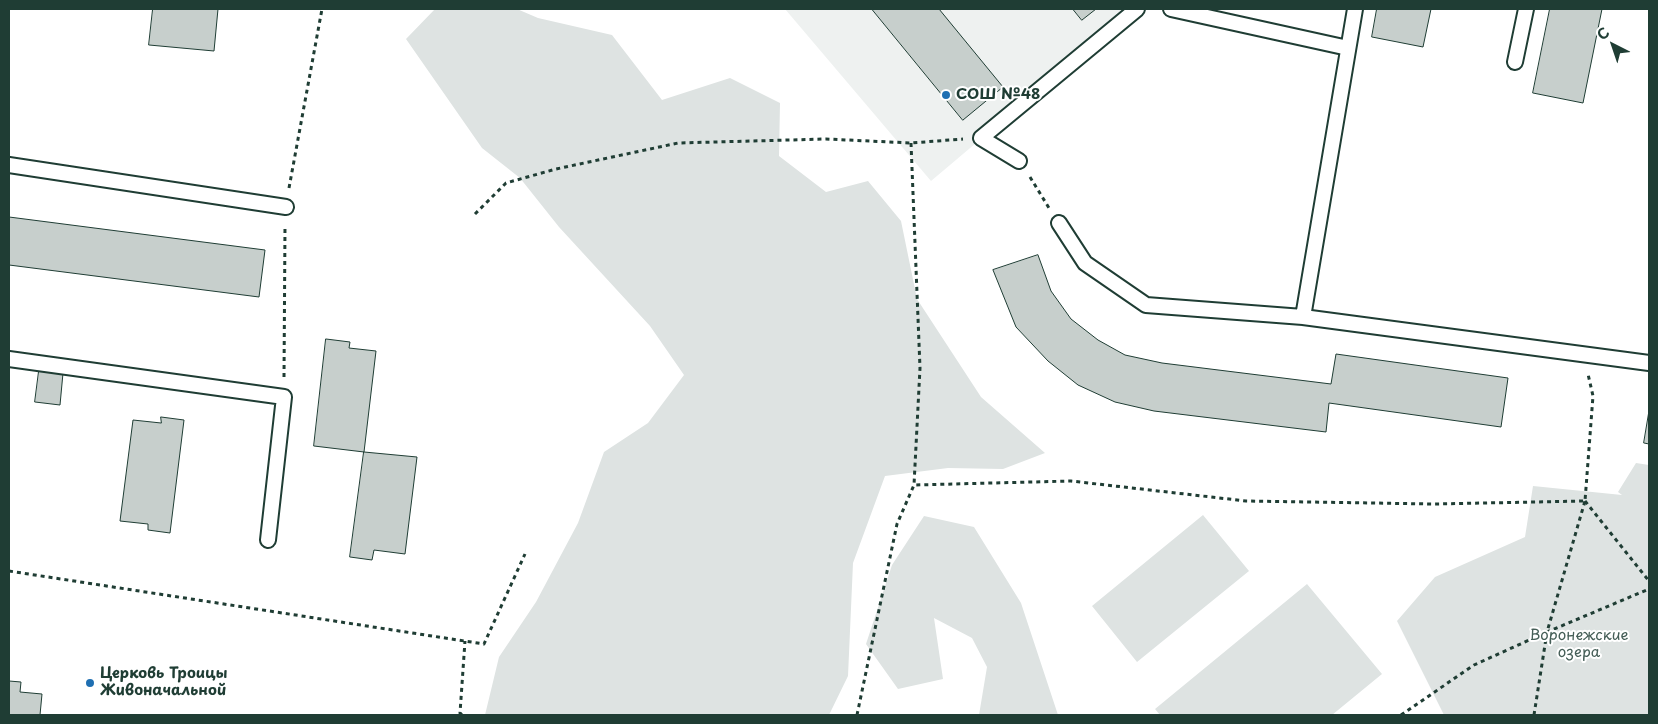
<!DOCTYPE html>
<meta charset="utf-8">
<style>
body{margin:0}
#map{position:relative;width:1658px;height:724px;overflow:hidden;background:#fff;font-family:"Playpen Sans",sans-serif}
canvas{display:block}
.frame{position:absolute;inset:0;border:10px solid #1f3d34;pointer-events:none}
.north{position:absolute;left:1588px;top:20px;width:50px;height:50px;-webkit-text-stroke:4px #fff;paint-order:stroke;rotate:319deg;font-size:14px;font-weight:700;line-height:20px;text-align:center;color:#1f3d34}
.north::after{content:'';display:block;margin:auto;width:18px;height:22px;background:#1f3d34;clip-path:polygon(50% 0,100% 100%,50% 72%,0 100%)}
</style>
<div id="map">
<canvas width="1658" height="724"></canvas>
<div class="frame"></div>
<div class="north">С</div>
</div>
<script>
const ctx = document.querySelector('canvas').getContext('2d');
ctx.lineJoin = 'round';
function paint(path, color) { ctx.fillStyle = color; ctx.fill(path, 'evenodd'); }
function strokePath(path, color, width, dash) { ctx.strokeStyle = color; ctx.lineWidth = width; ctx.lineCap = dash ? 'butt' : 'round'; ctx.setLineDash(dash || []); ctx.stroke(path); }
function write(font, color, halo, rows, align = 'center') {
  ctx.font = font + ' "Playpen Sans",sans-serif'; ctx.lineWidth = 4; ctx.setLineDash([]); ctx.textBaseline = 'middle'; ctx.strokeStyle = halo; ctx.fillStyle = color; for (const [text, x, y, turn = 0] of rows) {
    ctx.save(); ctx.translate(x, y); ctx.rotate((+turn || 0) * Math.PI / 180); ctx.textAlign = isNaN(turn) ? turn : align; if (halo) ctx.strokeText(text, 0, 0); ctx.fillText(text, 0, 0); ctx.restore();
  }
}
paint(new Path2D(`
 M785,9H1135L931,181Z`), '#eef1f0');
paint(new Path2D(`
 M435,9H517L538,18L612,35L662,100L730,78L780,103L779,156L826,192L868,181L901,221L917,299L981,397L1045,453L1003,469L948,468L885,476L853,563L848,676L829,715H485L499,657L536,602L578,523L604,452L648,423L684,375L650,326L559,227L520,178L482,148L406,39Z
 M1636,463L1649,465V715H1444L1397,621L1435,577L1525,537L1533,486L1622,495L1618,492Z
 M1203,515L1249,571L1137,662L1092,606Z
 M924,516L974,527L1021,603L1058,715H979L987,667L972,638L934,618L943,679L898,689L866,644L892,565Z
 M1307,584L1382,674L1332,715H1160L1155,709Z`), '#dee3e2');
const building = new Path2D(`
 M153,9H218L214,51L149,45Z
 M872,9H939L1003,87L963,120Z
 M1073,9H1096L1082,20Z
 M1377,9H1431L1423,47L1372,37Z
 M1550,9H1602L1583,103L1533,93Z
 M9,217L265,250L259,297L9,265Z
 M1038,255L1051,291L1071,319L1098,340L1125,355L1162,363L1331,384L1336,354L1508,378L1501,427L1329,403L1326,432L1154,411L1115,402L1078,385L1048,361L1016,327L993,270Z
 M326,339L350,342L349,348L376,351L364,452L314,446Z
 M39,371L63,373L60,405L35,402Z
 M1649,411V444L1644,443Z
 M161,417L184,420L170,533L148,530V524L120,521L133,420L161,423Z
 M364,452L417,457L405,554L374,550L372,560L350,557Z
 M9,681L21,682L20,692L42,694L40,715H9Z`);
paint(building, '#c7cfcc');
strokePath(building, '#1f3d34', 1);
const service = new Path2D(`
 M1171,9L1348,48
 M1515,62L1526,9
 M1019,161L981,138L1137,9
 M9,165L286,207
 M1059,223L1085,263L1146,305L1303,317L1649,363
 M1303,317L1355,9
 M9,359L284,397L268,540`);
strokePath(service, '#1f3d34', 18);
strokePath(new Path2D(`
 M911,143L920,368L914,485
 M1030,177L1049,208
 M289,188L322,9
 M475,214L506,183L556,169L678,143L826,139L911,143L963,139
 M284,377L285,226
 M1585,501L1649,581
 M9,571L484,644L525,554
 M462,715L460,713L465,641
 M857,715L897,524L914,485L1071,481L1246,501L1434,504L1585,501L1593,396L1588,374
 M1401,715L1474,665L1547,632L1649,589
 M1534,715L1547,632L1585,501`), '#1f3d34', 3, [4, 4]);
strokePath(service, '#fff', 14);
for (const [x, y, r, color] of [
 [946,95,5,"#1f6fb2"],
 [90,683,5,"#1f6fb2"]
]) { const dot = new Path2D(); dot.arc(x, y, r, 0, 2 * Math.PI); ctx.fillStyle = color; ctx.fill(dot); strokePath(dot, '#fff', 2); }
write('bold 15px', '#1f3d34', '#fff', [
 ["СОШ №48",956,95],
 ["Церковь Троицы",100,674],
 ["Живоначальной",100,691]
], 'left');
write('15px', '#455e57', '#fff', [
 ["Воронежские",1579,636],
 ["озера",1579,653]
]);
</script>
